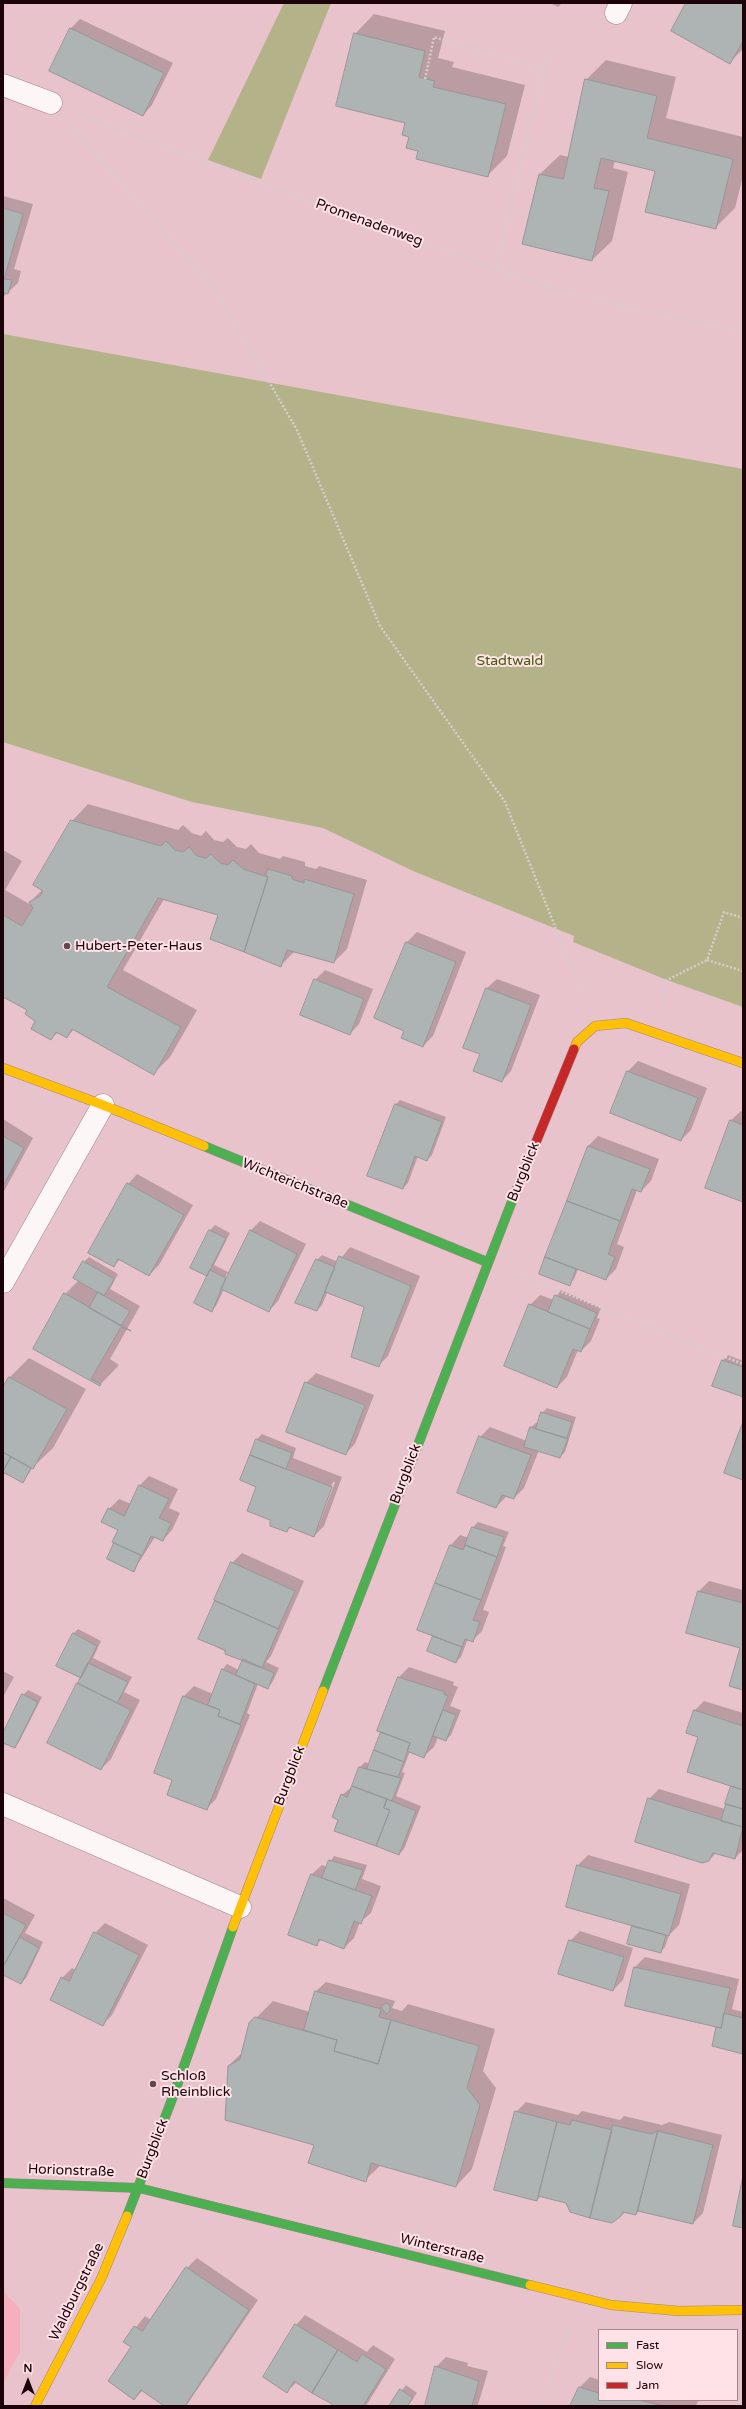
<!DOCTYPE html>
<meta charset="utf-8">
<style>
body{margin:0}
#map{position:relative;width:746px;height:2409px;overflow:hidden;background:#e9c3cb;font-family:"Varela Round",sans-serif}
canvas{display:block}
.frame{position:absolute;inset:0;border:4px solid #1c0209;pointer-events:none}
.legend{position:absolute;left:598px;top:2329px;width:140px;height:72px;box-sizing:border-box;background:#fee2e7;border:1px solid #a4888e;margin:0;padding:5px 7px;list-style:none;font-size:12px;color:#1c0209}
.legend li{display:flex;align-items:center;gap:8px;height:20px}
.legend b{width:20px;border:1px solid #a4888e}
.north{position:absolute;left:8px;top:2361px;width:40px;height:40px;-webkit-text-stroke:3px #fee2e7;paint-order:stroke;rotate:0deg;font-size:11px;font-weight:700;line-height:16px;text-align:center;color:#1c0209}
.north::after{content:'';display:block;margin:auto;width:14px;height:18px;background:#1c0209;clip-path:polygon(50% 0,100% 100%,50% 72%,0 100%)}
</style>
<div id="map">
<canvas width="746" height="2409"></canvas>
<div class="frame"></div>
<ul class="legend">
<li><b style="height:5px;background:#4caf50"></b>Fast</li>
<li><b style="height:5px;background:#ffc107"></b>Slow</li>
<li><b style="height:5px;background:#c62828"></b>Jam</li>
</ul>
<div class="north">N</div>
</div>
<script>
const ctx = document.querySelector('canvas').getContext('2d');
ctx.lineJoin = 'round';
function paint(path, color) { ctx.fillStyle = color; ctx.fill(path, 'evenodd'); }
function strokePath(path, color, width, dash) { ctx.strokeStyle = color; ctx.lineWidth = width; ctx.lineCap = dash ? 'butt' : 'round'; ctx.setLineDash(dash || []); ctx.stroke(path); }
function write(font, color, halo, rows, align = 'center') {
  ctx.font = font + ' "Varela Round",sans-serif'; ctx.lineWidth = 4; ctx.setLineDash([]); ctx.textBaseline = 'middle'; ctx.strokeStyle = halo; ctx.fillStyle = color; for (const [text, x, y, turn = 0] of rows) {
    ctx.save(); ctx.translate(x, y); ctx.rotate((+turn || 0) * Math.PI / 180); ctx.textAlign = isNaN(turn) ? turn : align; if (halo) ctx.strokeText(text, 0, 0); ctx.fillText(text, 0, 0); ctx.restore();
  }
}
paint(new Path2D(`
 M3,2291L20,2309V2352L3,2383Z`), '#f5afbf');
paint(new Path2D(`
 M284,3H331L261,179L208,160Z
 M3,334L743,469V1007L667,980L573,942L574,936L413,871L323,828L192,802L3,742Z`), '#b4b289');
paint(new Path2D(`
 M550,3H562L558,7Z
 M688,3H743V49L730,62Z
 M374,14L445,31L438,58L454,62L452,67L525,85L507,156L487,176L419,150L410,136L406,122L355,34Z
 M80,19L173,63L152,105L143,115L70,29Z
 M606,60L676,77L666,118L743,137V176L735,208L715,228L656,171L615,161L613,168L628,172L612,241L592,260L540,174L560,155L569,157L586,80Z
 M3,196L33,204L14,269L21,271L18,283L3,297Z
 M88,804L178,830L183,825L192,833L201,836L206,831L214,840L223,842L228,838L237,847L246,849L251,844L259,853L280,859L283,856L305,862V866L316,869L319,866L367,880L347,949L334,962L295,951L280,966L220,915L164,899L123,970L197,1010L170,1057L153,1074L74,1029L67,1037L58,1032L51,1039L28,1010L3,995V850L22,861L5,890L33,906L30,902L43,889L72,821Z
 M417,932L466,952L433,1036L423,1046L407,942Z
 M325,970L373,989L359,1024L350,1034L315,980Z
 M497,979L540,995L511,1071L502,1081L481,1054L465,1047L487,988Z
 M638,1061L707,1088L691,1130L681,1140L612,1113L628,1071Z
 M400,1100L446,1117L432,1155L427,1160L418,1156L408,1183L403,1188L395,1105Z
 M741,1111H743V1201L731,1120Z
 M3,1119L33,1138L3,1193Z
 M598,1136L659,1159L651,1181L641,1191L637,1190L617,1244L624,1247L616,1269L606,1279L578,1269L574,1279L569,1284L540,1274L588,1146Z
 M137,1174L193,1205L159,1265L149,1275L120,1259L114,1266L128,1184Z
 M260,1221L306,1244L278,1301L269,1311L224,1289L216,1306L211,1311L208,1276L192,1267L210,1230L215,1225L230,1233L214,1265L230,1273L250,1231ZM227,1273L229,1274L221,1291H219Z
 M350,1247L420,1276L388,1356L378,1366L365,1306L328,1291L322,1305L317,1310V1260L322,1255L338,1262Z
 M89,1257L118,1274L110,1289L140,1306L110,1359L119,1365L100,1385L35,1348L65,1294L79,1280L84,1262Z
 M561,1290L601,1308L597,1318L600,1319L591,1341L581,1351L578,1350L567,1377L557,1387L530,1305L540,1295L554,1300Z
 M728,1355L743,1361V1396L723,1360Z
 M29,1358L86,1389L53,1448L33,1467L23,1482L3,1473V1389L9,1378Z
 M316,1373L374,1395L355,1444L345,1454L306,1383Z
 M547,1408L576,1417L565,1452L560,1457L539,1450L524,1488L514,1498L507,1496L496,1507L480,1437L490,1427L527,1441L531,1427L536,1423H539L542,1413Z
 M262,1434L296,1448L293,1458L342,1477L324,1526L314,1536L291,1527L287,1531L271,1519L258,1486L241,1480L257,1439ZM333,1482H335L319,1525H317Z
 M149,1476L178,1489L169,1508L180,1513L172,1530L163,1540L155,1537L134,1570L108,1559L119,1530L109,1509L119,1499L131,1504L139,1486Z
 M478,1522L509,1532L503,1546L506,1547L483,1610L489,1612L482,1631L472,1641H467L461,1657L456,1662L434,1636L418,1629L451,1545L460,1535L469,1538L473,1527Z
 M242,1553L304,1581L271,1656L266,1662L279,1668L272,1683L267,1688L258,1684L247,1713L250,1715L216,1799L206,1809L173,1779L155,1773L184,1696L194,1686L213,1694L223,1669L227,1664L239,1670L243,1660L200,1639L232,1563Z
 M709,1581L743,1590V1689L741,1647L688,1632L699,1591Z
 M78,1629L101,1641L93,1658L132,1677L124,1692L140,1700L111,1759L101,1769L48,1743L81,1680L73,1634Z
 M409,1667L454,1682L453,1685L458,1687L450,1706L461,1710L451,1735L446,1740L438,1737L434,1747L424,1756L410,1751L402,1772L405,1773L396,1796L421,1806L404,1849L399,1854L339,1819L342,1795L353,1786L360,1767L365,1762L370,1764L382,1733L379,1730L399,1677Z
 M3,1671L14,1677L3,1697Z
 M28,1690L42,1697L19,1742L14,1747L3,1741V1735L23,1695Z
 M704,1701L743,1713V1850L735,1858L716,1853L709,1860L649,1799L659,1789L725,1809L732,1786L699,1736L694,1711Z
 M588,1855L690,1884L679,1925L669,1935L665,1947L660,1952L628,1943L633,1925L567,1907L578,1865Z
 M334,1856L367,1865L362,1879L381,1886L371,1913L360,1922L354,1938L344,1948L322,1939L317,1944L312,1874L322,1865L327,1867Z
 M3,1898L35,1915L25,1933L43,1942L26,1978L21,1983L3,1973Z
 M105,1923L148,1945L112,2015L102,2025L62,1978L72,1968L76,1970L95,1933Z
 M580,1931L633,1948L623,1980L613,1990L570,1941Z
 M645,1957L739,1979L732,2009L743,2012V2053L713,2045L717,2027L626,2005L635,1967Z
 M326,1982L395,2001L392,2008L402,2011L408,2004L495,2029L483,2071L496,2088L472,2169L456,2186L381,2165L365,2180L315,2145L228,2066L243,2052L250,2024L273,2001L310,2012L316,1991Z
 M526,2102L578,2115L582,2111L620,2120L624,2116L662,2125L669,2122L722,2135L703,2213L693,2223L640,2210L636,2214L625,2212L621,2216L541,2196L537,2200L516,2112Z
 M197,2258L258,2300L186,2406H166L143,2390L134,2399L132,2347L124,2342L145,2316L151,2320L187,2268Z
 M305,2315L367,2352L373,2345L395,2359L366,2406H333L334,2404L297,2382L287,2391L296,2325Z
 M446,2357L468,2363L467,2366L488,2371L478,2405L481,2406H426L436,2367Z
 M590,2377L599,2380V2400L698,2401L696,2406H571L580,2387Z
 M406,2385L417,2393L408,2406H390Z`), '#0003');
const building = new Path2D(`
 M686,3H743V41L730,64L671,31Z
 M70,28L164,73L143,116L49,71Z
 M354,33L425,51L419,77L435,81L433,87L506,104L488,177L416,159L418,151L406,148L409,137L402,135L405,123L336,106Z
 M585,79L657,96L647,138L733,159L716,229L645,212L655,171L601,158L594,188L609,191L592,261L522,244L539,174L563,179Z
 M3,208L23,214L4,279L12,280L8,294L3,292Z
 M71,820L161,846L166,841L175,850L183,852L189,847L197,856L206,858L211,854L220,863L228,865L233,860L243,869L268,877L244,952L210,939L218,915L158,898L107,987L181,1027L154,1075L72,1029L67,1038L56,1032L51,1040L31,1029L35,1021L25,1014L27,1010L3,997V915L22,926L33,908L29,902L40,896L43,891L33,885Z
 M268,869L292,876V879L304,883V879L354,894L334,963L287,950L281,967L244,952L268,877L266,875Z
 M406,942L456,962L423,1047L401,1038L404,1031L374,1018Z
 M314,979L364,999L350,1035L300,1015Z
 M486,988L531,1005L502,1082L473,1071L480,1054L463,1048Z
 M627,1071L698,1098L681,1141L610,1113Z
 M395,1104L442,1122L427,1161L415,1156L403,1189L367,1176Z
 M730,1120L743,1125V1202L705,1188Z
 M3,1136L24,1148L3,1186Z
 M588,1146L650,1169L641,1192L632,1189L620,1221L567,1201Z
 M127,1183L184,1215L149,1276L118,1259L114,1267L88,1253Z
 M567,1201L620,1221L608,1254L615,1257L606,1280L545,1257Z
 M209,1230L226,1238L207,1276L190,1268Z
 M250,1230L297,1254L269,1312L221,1289Z
 M339,1256L411,1286L379,1367L351,1357L364,1307L325,1292Z
 M545,1257L576,1269L570,1286L539,1274Z
 M316,1259L335,1267L317,1311L295,1303Z
 M83,1261L114,1279L104,1296L73,1278Z
 M210,1270L226,1278L212,1312L194,1303Z
 M98,1292L130,1311L121,1326L89,1308Z
 M64,1293L131,1331L121,1327L91,1379L101,1384L100,1386L33,1349Z
 M555,1295L597,1313L590,1329L548,1312Z
 M529,1304L590,1329L581,1352L573,1349L557,1388L504,1366Z
 M722,1360L743,1367V1397L712,1386Z
 M9,1377L67,1409L33,1469L3,1452V1387Z
 M305,1382L365,1405L346,1455L286,1432Z
 M541,1412L572,1422L567,1438L536,1429Z
 M743,1422V1480L724,1473Z
 M530,1427L568,1439L560,1458L524,1447Z
 M479,1436L531,1455L514,1499L502,1495L496,1508L457,1493Z
 M256,1439L292,1453L286,1469L250,1455Z
 M3,1452L11,1457L3,1471Z
 M250,1455L332,1487L314,1537L289,1527L287,1532L270,1526V1520L247,1511L256,1487L240,1480Z
 M11,1457L31,1468L23,1483L3,1472Z
 M139,1485L169,1499L159,1518L171,1523L163,1541L151,1536L142,1556L112,1542L118,1530L101,1522L108,1508L124,1516Z
 M472,1527L504,1537L497,1557L465,1545Z
 M114,1543L141,1555L134,1572L107,1559Z
 M450,1545L463,1550L465,1545L497,1557L481,1600L435,1583Z
 M231,1562L295,1591L278,1629L214,1600Z
 M435,1583L481,1600L473,1620L480,1622L473,1642L465,1639L462,1647L417,1630Z
 M698,1591L743,1603V1690L729,1686L740,1648L686,1633Z
 M215,1601L279,1629L262,1668L225,1654V1650L198,1639Z
 M73,1633L97,1646L81,1678L56,1666Z
 M433,1636L462,1647L456,1663L427,1651Z
 M243,1659L274,1673L268,1689L236,1675Z
 M88,1663L128,1682L117,1703L78,1683Z
 M222,1669L255,1684L240,1724L218,1716L220,1710L208,1705Z
 M398,1677L445,1692L444,1694L448,1696L424,1758L407,1751L410,1743L377,1731Z
 M77,1683L131,1710L101,1770L47,1743Z
 M22,1694L38,1702L15,1748L3,1743V1733Z
 M183,1696L220,1710L218,1716L241,1725L207,1810L167,1795L172,1780L154,1773Z
 M443,1710L456,1715L446,1741L433,1736Z
 M694,1710L743,1726V1790L687,1772L698,1737L686,1733Z
 M381,1732L410,1743L404,1762L374,1750Z
 M374,1750L404,1762L398,1777L367,1769Z
 M359,1767L401,1778L392,1801L352,1786Z
 M352,1786L387,1799L384,1808L390,1810L376,1846L334,1831L338,1820L332,1817L341,1794L347,1797Z
 M731,1786L743,1790V1809L725,1804Z
 M648,1798L743,1827L735,1859L713,1853L709,1861L702,1863L635,1842Z
 M387,1799L416,1811L399,1855L376,1846L390,1810L384,1808Z
 M726,1804L743,1809V1827L721,1821Z
 M329,1860L363,1870L355,1890L322,1878Z
 M577,1865L681,1894L669,1936L566,1907Z
 M311,1874L372,1896L361,1924L354,1921L344,1949L319,1939L317,1946L288,1935Z
 M3,1913L26,1925L3,1967Z
 M632,1926L666,1935L661,1953L627,1944Z
 M94,1932L139,1955L103,2026L50,2000L61,1977L69,1981Z
 M20,1937L39,1948L21,1984L3,1975V1967Z
 M569,1940L624,1957L613,1991L558,1974Z
 M634,1967L730,1988L721,2028L625,2006Z
 M315,1991L381,2009L379,2017L391,2020L378,2064L334,2051L337,2040L304,2030Z
 M386,2003L390,2005V2011L386,2014L381,2007Z
 M724,2013L743,2018V2054L712,2046L716,2027L721,2028Z
 M255,2017L337,2040L334,2051L378,2064L391,2020L479,2046L467,2088L480,2105L456,2187L371,2163L366,2182L308,2163L314,2145L225,2120L228,2066L240,2059L249,2023Z
 M515,2111L557,2122L537,2201L494,2190Z
 M572,2120L612,2130L590,2218L570,2212L566,2203L538,2196L557,2122L570,2125Z
 M613,2125L651,2134L658,2131L636,2215L623,2212L621,2216L612,2223L590,2218Z
 M658,2131L713,2145L693,2224L638,2211Z
 M743,2176V2228L733,2226Z
 M186,2267L249,2310L185,2406H164L141,2390L134,2400L108,2381L131,2347L123,2342L134,2326L142,2331Z
 M295,2324L338,2350L312,2393L294,2381L287,2393L263,2377Z
 M338,2350L357,2362L362,2354L386,2369L363,2406H331L332,2404L312,2393Z
 M435,2366L479,2381L472,2406H425Z
 M579,2387L599,2393V2400H639L664,2406H570Z
 M400,2389L413,2398L407,2406H389Z`);
paint(building, '#aeb3b4');
strokePath(building, '#969698', 1);
const street = new Path2D(`
 M616,13L621,3
 M3,85L51,103
 M3,1282L103,1105
 M3,1804L240,1907`);
const fast = new Path2D(`
 M204,1146L487,1262
 M323,1691L514,1196
 M3,2183L139,2188L530,2285
 M127,2216L174,2094L233,1927`);
const slow = new Path2D(`
 M574,1049L577,1042L595,1026L626,1023L743,1063
 M3,1068L103,1105L204,1146
 M233,1927L323,1691
 M530,2285L611,2305L679,2311L743,2310
 M35,2406L101,2279L127,2216`);
const jam = new Path2D(`
 M514,1196L574,1049`);
strokePath(street, '#a3838b', 23);
strokePath(fast, '#a3838b', 10);
strokePath(slow, '#a3838b', 10);
strokePath(jam, '#a3838b', 10);
strokePath(new Path2D(`
 M425,79L434,37L544,69
 M79,114L371,225L563,292L743,332
 M71,126L214,287L297,430L380,626L505,802L583,996
 M496,269L549,53
 M707,960L743,971
 M661,1001L667,980L707,960L724,912L743,918
 M517,1274L743,1364
 M540,2406L570,2328`), '#d7ccce', 2.5, [2, 2]);
strokePath(street, '#fcf6f7', 22);
strokePath(fast, '#4caf50', 9);
strokePath(slow, '#ffc107', 9);
strokePath(jam, '#c62828', 9);
for (const [x, y, r, color] of [
 [67,946,4,"#64464d"],
 [153,2084,4,"#64464d"]
]) { const dot = new Path2D(); dot.arc(x, y, r, 0, 2 * Math.PI); ctx.fillStyle = color; ctx.fill(dot); strokePath(dot, '#fee2e7', 1.5); }
write('14px', '#1c0209', '#fee2e7', [
 ["Promenadenweg",369,223,20],
 ["Burgblick",524,1172,-68],
 ["Wichterichstraße",295,1184,22],
 ["Burgblick",406,1474,-69],
 ["Burgblick",290,1776,-69],
 ["Burgblick",153,2149,-69],
 ["Horionstraße",71,2171,2],
 ["Winterstraße",442,2249,14],
 ["Waldburgstraße",77,2292,-64]
]);
write('14px', '#445b0a', '#fee2e7', [
 ["Stadtwald",510,661]
]);
write('14px', '#1c0209', '#fee2e7', [
 ["Hubert-Peter-Haus",75,946],
 ["Schloß",161,2076],
 ["Rheinblick",161,2092]
], 'left');
</script>
